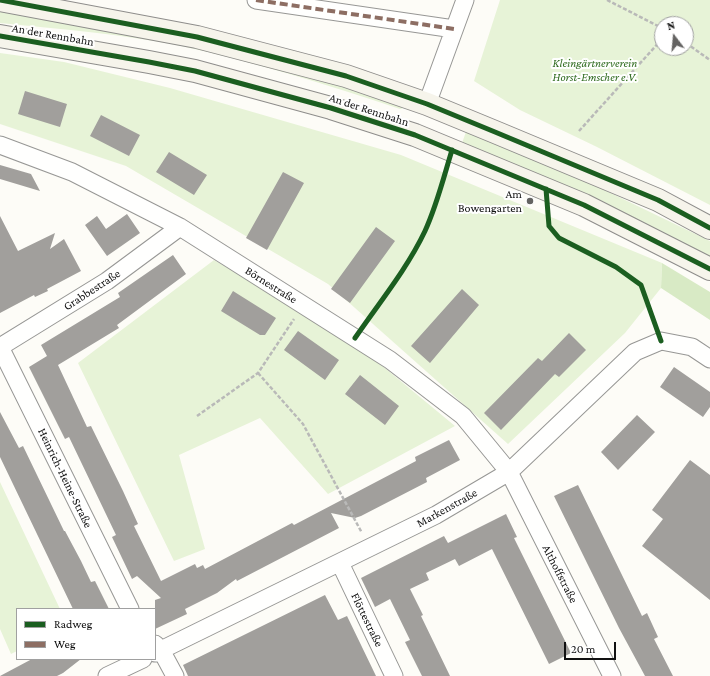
<!DOCTYPE html>
<meta charset="utf-8">
<style>
body{margin:0}
#map{position:relative;width:710px;height:676px;overflow:hidden;background:#fdfcf7;font-family:"Crimson Pro",serif}
canvas{display:block}
.legend{position:absolute;left:16px;top:608px;width:140px;height:52px;box-sizing:border-box;background:#fff;border:1px solid #a0a0a0;margin:0;padding:5px 7px;list-style:none;font-size:12px;color:#111}
.legend li{display:flex;align-items:center;gap:8px;height:20px}
.legend b{width:20px;border:1px solid #a0a0a0}
.north{position:absolute;left:654px;top:16px;width:40px;height:40px;box-sizing:border-box;background:#fff;border:1px solid #a0a0a0;border-radius:50%;rotate:344deg;font-size:11px;font-weight:700;line-height:16px;text-align:center;color:#111}
.north::after{content:'';display:block;margin:auto;width:14px;height:18px;background:#646362;clip-path:polygon(50% 0,100% 100%,50% 72%,0 100%)}
.scale{position:absolute;left:564px;top:642px;width:52px;height:18px;box-sizing:border-box;border:2px solid #111;border-top:0;padding-left:5px;font-size:12px;line-height:14px;white-space:nowrap;color:#111;-webkit-text-stroke:3px #fff;paint-order:stroke}
</style>
<div id="map">
<canvas width="710" height="676"></canvas>
<ul class="legend">
<li><b style="height:5px;background:#1b5e20"></b>Radweg</li>
<li><b style="height:5px;background:#8d6e63"></b>Weg</li>
</ul>
<div class="north">N</div>
<div class="scale">20 m</div>
</div>
<script>
const ctx = document.querySelector('canvas').getContext('2d');
ctx.lineJoin = 'round';
function paint(path, color) { ctx.fillStyle = color; ctx.fill(path, 'evenodd'); }
function strokePath(path, color, width, dash) { ctx.strokeStyle = color; ctx.lineWidth = width; ctx.lineCap = dash ? 'butt' : 'round'; ctx.setLineDash(dash || []); ctx.stroke(path); }
function write(font, color, halo, rows, align = 'center') {
  ctx.font = font + ' "Crimson Pro",serif'; ctx.lineWidth = 4; ctx.setLineDash([]); ctx.textBaseline = 'middle'; ctx.strokeStyle = halo; ctx.fillStyle = color; for (const [text, x, y, turn = 0] of rows) {
    ctx.save(); ctx.translate(x, y); ctx.rotate((+turn || 0) * Math.PI / 180); ctx.textAlign = isNaN(turn) ? turn : align; if (halo) ctx.strokeText(text, 0, 0); ctx.fillText(text, 0, 0); ctx.restore();
  }
}
paint(new Path2D(`
 M500,0H710V205L597,147L520,110L474,81ZM662,24H686V48H662Z
 M0,11L180,42L333,83L404,106L403,108L400,109C328,85 255,62 181,46C122,34 60,29 0,23Z
 M0,53L64,62L170,88L401,155L662,263L661,288L625,333L508,444L328,284L126,166L0,124Z
 M467,129L590,183L710,241V258L462,143Z
 M214,260L296,308L374,359L455,426L328,494L260,418L179,455L205,549L174,561L78,363Z
 M0,482L60,609H17V651L11,654L0,629Z`), '#e7f3d7');
paint(new Path2D(`
 M662,263L710,292V320L661,288Z`), '#d8eac5');
paint(new Path2D(`
 M25,91L67,104L60,127L18,114Z
 M101,115L140,135L129,156L90,136Z
 M169,152L207,175L194,195L156,172Z
 M0,165L31,174L40,191L0,179Z
 M283,172L304,183L267,250L246,238Z
 M127,214L140,233L107,256L85,225L97,216L106,229Z
 M0,216L18,251L55,233L50,249L64,239L81,271L47,289L48,291L35,297L34,295L0,313Z
 M376,227L395,241L350,303L331,289Z
 M173,255L186,274L117,325L119,328L58,365L87,427L91,426L123,491L138,524L134,526L161,581L195,564L197,568L203,565L205,569L292,523L294,525L416,461L415,457L449,440L460,460L426,478L427,482L361,516L355,518L331,513L339,528L237,581L236,579L217,593L185,609L187,614L155,629V600L161,598L137,576L132,579L112,537L116,535L69,437L65,439L29,367L47,356L41,345L120,297L118,293Z
 M462,289L479,305L430,363L411,346Z
 M233,291L276,318L265,335H260L221,311Z
 M298,331L339,360L325,380L284,350Z
 M569,333L586,350L559,377L555,374L501,430L484,413L538,358L542,361Z
 M674,367L710,392V407L703,417L660,387Z
 M360,375L399,406L385,425L345,394Z
 M0,412L19,448L23,446L64,531H65L81,561L91,582L95,581L109,609H73L0,457Z
 M637,415L655,432L618,470L601,452Z
 M690,460L710,475V600L642,546L663,519L652,510Z
 M578,485L642,616L647,613L658,637L654,639L673,676H645L619,628L554,496Z
 M506,514L517,537L514,538L571,653L549,664L492,549L459,566L455,559L426,573L429,580L410,589L423,615L421,616L450,676H422L405,642L410,640L390,599L375,607L361,578L444,536L448,543Z
 M325,595L338,620L347,616L376,676H188L183,665Z
 M32,659H81L63,673L57,676H0Z`), '#a19f9c');
const street = new Path2D(`
 M256,0L454,29
 M427,104L465,0
 M0,145L72,172L180,227L390,360L463,416L509,472L612,676
 M0,347L130,609
 M0,347L107,281L180,227
 M340,563L394,676
 M155,644L161,650L175,676
 M155,653L436,515L509,472L635,352L661,341L692,347L710,359
 M107,676L143,659`);
const secondary = new Path2D(`
 M0,0L197,37L346,76L427,104L495,132L658,200L710,228
 M0,36L149,62L195,71L331,108L415,135L584,205L710,269`);
strokePath(street, '#979795', 19);
strokePath(secondary, '#8e8d8b', 24);
strokePath(new Path2D(`
 M607,0L662,28
 M686,43L710,60
 M579,131L662,39
 M258,373L303,424L362,533
 M197,416L258,373L294,319`), '#b9b9b8', 2.5, [4, 2]);
strokePath(street, '#fffffe', 17);
strokePath(secondary, '#f6f4eb', 22);
strokePath(new Path2D(`
 M256,0L454,29`), '#8d6e63', 4, [8, 4]);
strokePath(new Path2D(`
 M0,0L197,37L346,76L427,104L495,132L658,200L710,228
 M0,36L149,62L195,71L331,108L415,135L584,205L710,269
 M546,189L549,226L559,238L616,267L641,285L661,341
 M355,338C379,303 407,269 425,231C437,205 444,176 452,150`), '#1b5e20', 5);
for (const [x, y, r, color] of [
 [530,201,4,"#646362"]
]) { const dot = new Path2D(); dot.arc(x, y, r, 0, 2 * Math.PI); ctx.fillStyle = color; ctx.fill(dot); strokePath(dot, '#fff', 1.5); }
write('12px', '#111', '#fff', [
 ["An der Rennbahn",53,35,10],
 ["An der Rennbahn",369,110,18],
 ["Börnestraße",271,285,32],
 ["Grabbestraße",92,290,-33],
 ["Heinrich-Heine-Straße",65,478,64],
 ["Markenstraße",447,508,-29],
 ["Althoffstraße",560,574,63],
 ["Flöttestraße",367,620,64]
]);
write('italic 12px', '#2f6b1f', '#fff', [
 ["Kleingärtnerverein",595,63],
 ["Horst-Emscher e.V.",595,77]
]);
write('12px', '#111', '#fff', [
 ["Am",522,194],
 ["Bowengarten",522,208]
], 'right');
</script>
